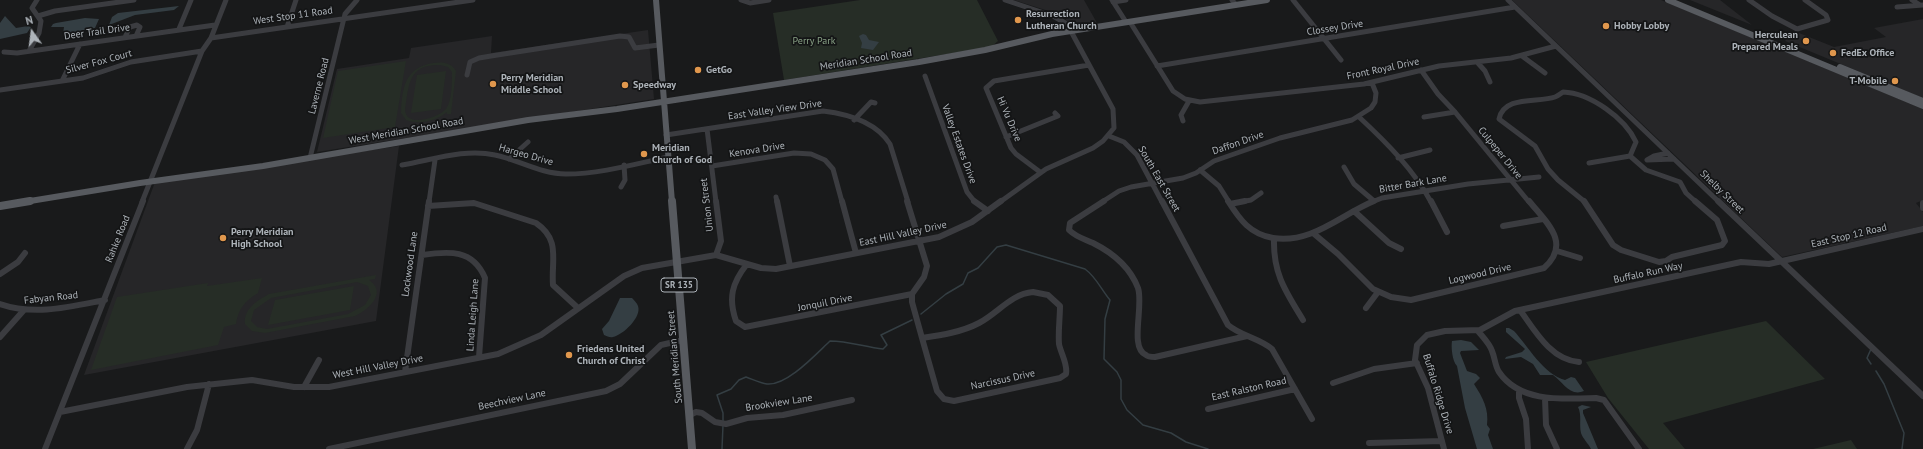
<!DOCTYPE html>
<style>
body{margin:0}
#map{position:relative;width:1923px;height:449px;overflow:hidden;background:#191a1b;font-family:"PT Sans",sans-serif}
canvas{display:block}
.north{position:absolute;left:12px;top:12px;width:40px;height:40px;-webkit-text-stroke:3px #141516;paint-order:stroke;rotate:346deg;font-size:11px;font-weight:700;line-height:16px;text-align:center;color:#adb3b9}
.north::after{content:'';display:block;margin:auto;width:14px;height:18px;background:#adb3b9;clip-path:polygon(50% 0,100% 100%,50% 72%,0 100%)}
</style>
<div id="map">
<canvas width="1923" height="449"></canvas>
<div class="north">N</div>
</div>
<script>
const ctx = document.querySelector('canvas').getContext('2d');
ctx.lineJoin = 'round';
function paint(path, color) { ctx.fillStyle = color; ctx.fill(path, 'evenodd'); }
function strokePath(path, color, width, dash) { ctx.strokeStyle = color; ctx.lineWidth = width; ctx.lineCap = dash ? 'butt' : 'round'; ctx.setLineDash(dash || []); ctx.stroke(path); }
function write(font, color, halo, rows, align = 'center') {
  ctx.font = font + ' "PT Sans",sans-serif'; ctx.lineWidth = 3.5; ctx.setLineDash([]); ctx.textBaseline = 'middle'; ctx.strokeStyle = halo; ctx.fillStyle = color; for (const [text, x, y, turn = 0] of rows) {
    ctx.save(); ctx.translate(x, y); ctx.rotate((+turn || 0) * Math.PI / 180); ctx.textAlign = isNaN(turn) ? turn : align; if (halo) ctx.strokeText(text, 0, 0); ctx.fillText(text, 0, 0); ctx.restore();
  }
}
paint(new Path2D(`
 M1014,0H1084L1097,23L1074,27L1061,15Z
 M1512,0H1661L1923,109V200L1916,203L1923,212V226L1782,257Z
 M1690,0H1720L1752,25Z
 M1923,19V98L1785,41L1794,31L1834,47L1886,37L1874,28Z
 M648,30L654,99L317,152L337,69L409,58L411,48L492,36L491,53Z
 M399,146L376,321L84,375L155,182Z`), '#262628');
paint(new Path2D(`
 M860,0H977L998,41L991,47L784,80L773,13Z
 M406,61L395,127L323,138L338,71Z
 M433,63C442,62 451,62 456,71L451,114H447V112C436,121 420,125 406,120L401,113C402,87 405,68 433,63ZM440,65L448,67L452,72C452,82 452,101 446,109C438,118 406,128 405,110C409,85 408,64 440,65Z
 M446,71L441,109L411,113L417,75Z
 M376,275L375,279L369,280C388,293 368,310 355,316L265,333L252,331L245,324C243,309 258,300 269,294ZM357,282L368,286L371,295L365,305L348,314L267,329L257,327L251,321L254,310L271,298Z
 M262,278L258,293C245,301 238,309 236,324L224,327L218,345L91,370L117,297L208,283L207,286Z
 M354,286L350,310L268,325L275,300Z
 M1766,321L1825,379L1663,423L1685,449H1649L1608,398L1586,362Z
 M1851,440L1857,449H1813Z`), '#262d26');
paint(new Path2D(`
 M179,6L174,10L135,15L109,25L112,17L118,13Z
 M5,16L16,28L28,26L31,27L27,33L0,39V23Z
 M85,18L99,19L95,28L66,34H63L64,27H51L53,24L56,23Z
 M863,34L866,35L869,40L879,42L873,50L861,48L862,43L859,36Z
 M620,298H632C634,300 637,303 638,306C642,317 623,335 613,337C610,338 607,336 604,335L602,329L609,321Z
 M1506,328H1509L1514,331C1527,345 1544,375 1565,380L1571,377L1575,378L1584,391C1570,397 1563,382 1553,375H1540L1533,364L1521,357L1505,359L1506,357L1522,352L1525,349L1506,332Z
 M1461,340L1471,342L1479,350L1461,351L1460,353L1467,371L1476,374L1480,378L1474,384C1483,398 1489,409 1487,425L1490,429L1488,435L1493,449H1477L1465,408L1457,366C1452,361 1451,346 1452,341Z
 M1582,405L1591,407L1583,410V413L1598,449H1591C1588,443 1583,439 1581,433C1579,424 1582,415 1578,407Z`), '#343e43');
strokePath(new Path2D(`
 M921,314L946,294L963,284L968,273L978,268L997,247L1006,245L1085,269C1096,277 1101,289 1110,300L1105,319L1104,359L1117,372L1121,380V399L1127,410L1143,425L1171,433L1186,442L1208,449
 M1871,349L1867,358L1871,364
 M1876,371L1884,384L1904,433L1902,449
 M723,422V413L717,395L731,389L739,380L746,377C752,379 760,383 767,384C787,386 816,354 830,341C848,341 865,347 883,349L887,345L881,335L912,320
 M722,449L723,425`), '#343e43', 1.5);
strokePath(new Path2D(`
 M741,0L750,3L769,0
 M1112,0L1126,22
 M1232,0L1236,5
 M1293,0L1341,60
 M1508,0L1719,202
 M1749,0L1772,16L1797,29L1828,20L1826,15L1805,0
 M1912,0L1920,5
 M1113,2L1126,0
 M1897,7L1923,5
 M38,16L55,11L134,0
 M1130,22L1173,91L1185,99L1200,102L1364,84L1439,66L1511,58L1556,46
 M287,27L296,0
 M179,29L191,0
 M125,37L130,27L137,25L140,27L136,36
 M211,38L473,0
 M29,51L39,33L41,21L32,8L37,0
 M4,52L17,53L215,25
 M1522,56L1545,73
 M1477,62L1485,71L1490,82
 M1157,66L1515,7
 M1421,70L1438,94L1455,112L1529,202
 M467,75L470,62L479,58L491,56L620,36L629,37L635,48L659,45
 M925,76L967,192L975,202
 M62,81L80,44
 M0,90L83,78L131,62L202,51
 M1359,117C1386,142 1414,170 1431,202
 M1424,117L1455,112
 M854,120L871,102L875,103
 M1183,121L1181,115L1189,101
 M707,129L716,202
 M666,135L823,111C848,114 876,122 890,144L908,202
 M1109,136L1124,142L1137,155L1162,202
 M1006,137L1058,116L1055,113
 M1668,153L1654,156L1647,160L1674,159
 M310,158L345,14L357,0
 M1398,158L1430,150
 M509,159L528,142
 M1589,163L1630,156
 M402,165C432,160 465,148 495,155C519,160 541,174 566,174C600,174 635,164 668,157
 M712,166L794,153L811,154L825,160L833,169L842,202
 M1344,167L1354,184L1374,201
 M1200,170L1219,186L1229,202
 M1040,172L1016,154L1011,148L986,88L994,81L1089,65
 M621,187L625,180L624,165
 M776,197L777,202
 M142,202L202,51L211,38L226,0
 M429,202L435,160
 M1000,202L1046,169L1093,148L1103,141L1114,128L1113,109L1067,24L1053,16L1005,0
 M1102,202L1119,191L1131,187L1183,178L1196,173L1214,161L1280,138L1352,120L1371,108L1375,102L1376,93L1372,83
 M1240,202L1251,200L1261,193
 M1372,202L1382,198L1468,184L1539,177
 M1585,202L1558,180L1548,169L1535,146L1499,119C1504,95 1538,103 1555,97C1558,96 1560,94 1563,92C1590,93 1625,118 1636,142L1630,156L1646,170L1680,182L1686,193L1696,202`), '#3b3c40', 5);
strokePath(new Path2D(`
 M777,201L790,266
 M842,201L856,253
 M907,201L927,266L924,277L912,294V302L922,338
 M974,201L988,211
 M1104,201L1070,223L1069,230C1076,237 1084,239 1093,243C1113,253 1130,267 1138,288C1144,306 1129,348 1146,355C1148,357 1152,357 1155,357L1247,336
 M1162,201L1228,325C1241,336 1259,338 1272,349L1312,419
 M1228,201C1240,220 1250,234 1273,238C1312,244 1340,215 1374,201
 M1431,201L1447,232
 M1584,201L1613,245L1621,250L1659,262L1666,261L1672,257L1722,245L1725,241L1717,220L1695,201
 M1718,201L1923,396
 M1923,203V208
 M1230,204L1245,201
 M428,206L474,203L536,223C561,240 551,260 553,285L578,308
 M1354,211L1389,243L1401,249
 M1503,226L1543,219
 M1313,233L1338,254L1373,289L1391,297L1411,300L1544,268C1572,243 1546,222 1529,201
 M1274,239C1273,274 1286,292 1303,320
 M1557,251L1580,258
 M422,255C449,251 473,249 485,278L479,357
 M716,255L721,241L716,201
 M747,264C732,283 728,298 736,321L745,327L912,294
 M0,274L18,262L25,253
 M1033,292L1048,295L1060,306C1060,318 1058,332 1059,344C1061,354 1068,364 1066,374L1060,378L954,401L944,399L937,391L922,338C942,335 962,332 979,323C998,313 1011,294 1033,292Z
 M0,304C35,316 69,307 105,300
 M1366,308L1378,292
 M1520,310C1535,331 1551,360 1579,362
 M1478,331C1483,337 1490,344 1492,351C1495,358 1495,366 1499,372C1520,403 1563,399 1596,398L1604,400L1639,449
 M0,337L24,310
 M405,372L429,201
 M1333,383L1374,369L1417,363
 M304,387L319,360
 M1519,390V398L1526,419L1528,449
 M1545,398L1546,425L1557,449
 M1208,409L1295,389
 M60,412L187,387L252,380L294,387H329L498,354L541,335L624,276L642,268L716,255L761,268L776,269L939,237L972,222L1001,201
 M690,415L696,412L702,413L715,422L726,424L747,418L783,415L852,400
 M1369,443L1442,441
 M45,449L143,201
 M187,449L197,430L209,384
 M329,449L606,391L620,384L661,345L683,340
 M1444,449L1428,388L1415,360L1417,345L1427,335L1445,331L1480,330L1515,311L1741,262L1769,264L1923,229`), '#3b3c40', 6);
strokePath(new Path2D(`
 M656,0L672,202
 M1668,0L1923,106
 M1840,67L1923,101
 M24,202L140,183L263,166L528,120L617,109L919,62L985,50L1052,34L1267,0`), '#575a5f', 6);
strokePath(new Path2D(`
 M672,201L692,449
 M0,206L30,201`), '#575a5f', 8);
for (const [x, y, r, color] of [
 [1018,20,4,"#e0974d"],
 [1606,26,4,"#e0974d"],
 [1806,41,4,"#e0974d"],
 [1833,53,4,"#e0974d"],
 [698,70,4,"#e0974d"],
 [1895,81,4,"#e0974d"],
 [493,84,4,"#e0974d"],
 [625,85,4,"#e0974d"],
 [644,154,4,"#e0974d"],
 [223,238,4,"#e0974d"],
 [569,355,4,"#e0974d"]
]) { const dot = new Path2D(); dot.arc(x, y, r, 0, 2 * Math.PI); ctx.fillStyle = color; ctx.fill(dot); strokePath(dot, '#141516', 1.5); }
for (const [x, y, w] of [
 [679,285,36]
]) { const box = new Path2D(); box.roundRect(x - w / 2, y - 7, w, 14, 3); ctx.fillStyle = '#141516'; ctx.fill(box); strokePath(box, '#adb3b9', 1); }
write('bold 9px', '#adb3b9', null, [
 ["SR 135",679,285]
]);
write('bold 10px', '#adb3b9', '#141516', [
 ["Resurrection",1026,14],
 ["Lutheran Church",1026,26],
 ["Hobby Lobby",1614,26],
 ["Herculean",1798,35,"right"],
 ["Prepared Meals",1798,47,"right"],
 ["FedEx Office",1841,53],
 ["GetGo",706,70],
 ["Perry Meridian",501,78],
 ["Middle School",501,90],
 ["T-Mobile",1887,81,"right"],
 ["Speedway",633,85],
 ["Meridian",652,148],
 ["Church of God",652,160],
 ["Perry Meridian",231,232],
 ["High School",231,244],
 ["Friedens United",577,349],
 ["Church of Christ",577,361]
], 'left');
write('10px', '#adb3b9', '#141516', [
 ["West Stop 11 Road",293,16,-8],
 ["Clossey Drive",1335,28,-9],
 ["Deer Trail Drive",97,32,-8],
 ["Meridian School Road",866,60,-9],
 ["Silver Fox Court",99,62,-15],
 ["Front Royal Drive",1383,69,-12],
 ["Laverne Road",319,86,-76],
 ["East Valley View Drive",775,110,-8],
 ["Hi Vu Drive",1009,119,67],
 ["West Meridian School Road",406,131,-10],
 ["Daffon Drive",1238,143,-19],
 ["Valley Estates Drive",959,144,70],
 ["Kenova Drive",757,150,-9],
 ["Culpeper Drive",1500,153,51],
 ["Hargeo Drive",526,155,16],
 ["South East Street",1159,179,60],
 ["Bitter Bark Lane",1413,184,-10],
 ["Shelby Street",1722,192,44],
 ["Union Street",707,205,-97],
 ["East Hill Valley Drive",903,234,-12],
 ["East Stop 12 Road",1849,236,-13],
 ["Rahke Road",118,239,-68],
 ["Lockwood Lane",410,264,-82],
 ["Buffalo Run Way",1648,273,-12],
 ["Logwood Drive",1480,274,-13],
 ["Fabyan Road",51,298,-6],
 ["Jonquil Drive",825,303,-11],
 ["Linda Leigh Lane",473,315,-86],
 ["South Meridian Street",675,357,-95],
 ["West Hill Valley Drive",378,367,-11],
 ["Narcissus Drive",1003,380,-12],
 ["East Ralston Road",1249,389,-13],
 ["Buffalo Ridge Drive",1438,394,73],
 ["Beechview Lane",512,400,-12],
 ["Brookview Lane",779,403,-9]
]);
write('10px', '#89a286', '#141516', [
 ["Perry Park",814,41]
]);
</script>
